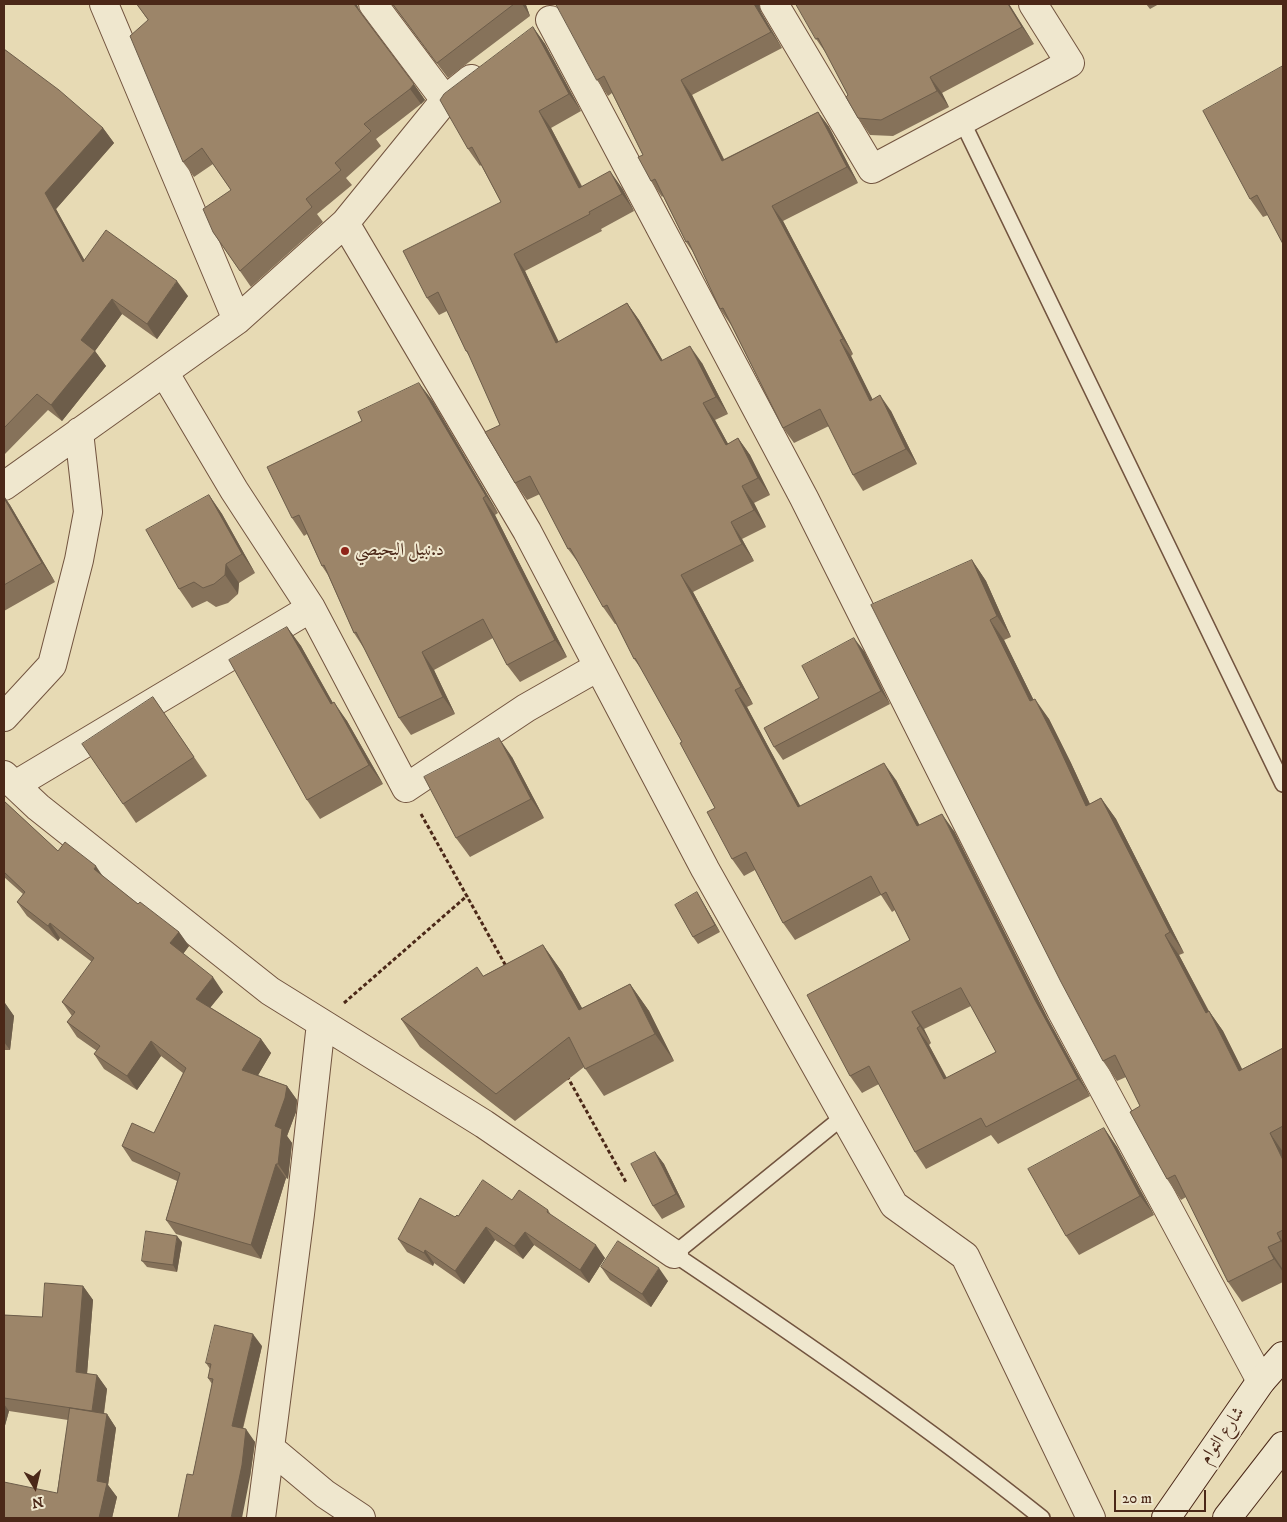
<!DOCTYPE html>
<meta charset="utf-8">
<style>
body{margin:0}
#map{position:relative;width:1287px;height:1522px;overflow:hidden;background:#e7dab4;font-family:"IM FELL DW Pica",serif}
canvas{display:block}
.frame{position:absolute;inset:0;border:5px solid #4b2818;pointer-events:none}
.north{position:absolute;left:10px;top:1462px;width:50px;height:50px;-webkit-text-stroke:4px #efe7ce;paint-order:stroke;rotate:171deg;font-size:14px;font-weight:700;line-height:20px;text-align:center;color:#4b2818}
.north::after{content:'';display:block;margin:auto;width:18px;height:22px;background:#4b2818;clip-path:polygon(50% 0,100% 100%,50% 72%,0 100%)}
.scale{position:absolute;left:1114px;top:1490px;width:92px;height:22px;box-sizing:border-box;border:2px solid #4b2818;border-top:0;padding-left:6px;font-size:15px;line-height:18px;white-space:nowrap;color:#4b2818;-webkit-text-stroke:4px #efe7ce;paint-order:stroke}
</style>
<div id="map">
<canvas width="1287" height="1522"></canvas>
<div class="frame"></div>
<div class="north">N</div>
<div class="scale">20 m</div>
</div>
<script>
const ctx = document.querySelector('canvas').getContext('2d');
ctx.lineJoin = 'round';
function strokePath(path, color, width, dash) { ctx.strokeStyle = color; ctx.lineWidth = width; ctx.lineCap = dash ? 'butt' : 'round'; ctx.setLineDash(dash || []); ctx.stroke(path); }
function paint(path, color) { ctx.fillStyle = color; ctx.fill(path, 'evenodd'); }
function write(font, color, halo, rows, align = 'center') {
  ctx.font = font + ' "IM FELL DW Pica",Amiri,serif'; ctx.lineWidth = 4; ctx.setLineDash([]); ctx.textBaseline = 'middle'; ctx.strokeStyle = halo; ctx.fillStyle = color; for (const [text, x, y, turn = 0] of rows) {
    ctx.save(); ctx.translate(x, y); ctx.rotate((+turn || 0) * Math.PI / 180); ctx.textAlign = isNaN(turn) ? turn : align; if (halo) ctx.strokeText(text, 0, 0); ctx.fillText(text, 0, 0); ctx.restore();
  }
}
const service = new Path2D(`
 M962,121L1283,784
 M844,1116L674,1254C799,1338 924,1424 1042,1518`);
const minor = new Path2D(`
 M104,4L237,320
 M373,4L445,100
 M774,4L872,169L1070,63L1033,4
 M550,20L804,498L1061,1010L1261,1381
 M345,223L527,531L705,869L894,1205L965,1256L1091,1518
 M164,372L237,320L345,223L445,100L471,79
 M4,486L164,372L234,490L311,608L406,788L526,708L598,667
 M4,717L52,665L79,560L88,512L79,432
 M4,775L38,807L270,991L484,1124L674,1254
 M15,785L311,608
 M270,1448L325,1494L361,1518
 M261,1518L300,1214L321,1023`);
const secondary = new Path2D(`
 M1166,1518L1261,1381L1283,1356
 M1227,1518L1283,1446`);
strokePath(service, '#72543f', 18);
strokePath(minor, '#72543f', 30);
strokePath(secondary, '#4b2818', 30);
strokePath(new Path2D(`
 M421,814L507,968
 M344,1003L468,895
 M567,1076L627,1184`), '#4b2818', 3, [4, 2.5]);
strokePath(service, '#efe7ce', 15);
strokePath(minor, '#efe7ce', 28);
strokePath(secondary, '#efe7ce', 28);
paint(new Path2D(`
 M137,4H358L357,5L360,11L425,100L421,104L376,139L381,146L346,178L352,185L317,214L323,222L251,287L213,232L231,190L213,164L194,177L183,162L148,20Z
 M392,4H527L526,5L530,16L448,78Z
 M556,4L758,5L761,12L782,48L692,95L724,159L818,112L829,127L858,183L783,221L853,354L851,356L872,399L891,411L917,464L863,491L853,475L829,426L794,443L783,428L731,325L720,309L693,252L686,242L663,196L662,197L651,181L643,155L612,93L608,96L597,80Z
 M796,4H1009L1034,44L942,93L949,107L893,136L870,135L858,118L848,95L828,56L816,39Z
 M1146,4H1159L1150,9Z
 M533,27L545,44L581,111L551,128L582,186L622,188L634,211L601,229L602,231L525,271L559,342L627,303L639,320L663,361L702,363L728,414L715,420L728,444L738,438L750,455L770,495L754,503L766,527L742,539L754,561L693,592L753,704L747,707L800,806L896,780L919,825L954,831L1047,1017L1090,1096L998,1144L991,1135L926,1169L915,1152L879,1084L862,1093L850,1076L910,940L895,910L892,912L881,895L795,940L783,923L755,870L744,876L732,859L715,808L682,742L642,670L634,659L616,624H615L603,607L580,565L568,549L540,494L527,500L515,483L500,425L470,357L466,351L447,311L439,315L427,298L501,202L481,165L480,166L468,149ZM971,1006L996,1052L947,1078L929,1045L931,1043L924,1029Z
 M4,49L103,128L114,143L56,209L84,260L188,296L157,339L122,314L95,351L106,366L62,421L48,410L4,455Z
 M1283,66L1268,215L1263,217L1250,199Z
 M432,400L498,513L495,515L567,657L520,682L507,665L493,638L434,670L455,714L411,735L399,718L365,650L354,633L328,575L322,566L307,534L304,536L292,518Z
 M209,495L222,514L255,573L239,583L238,594L228,603L216,607L207,601L192,608L179,589Z
 M4,496L10,505L55,582L4,611Z
 M972,560L986,581L1011,637L1004,640L1033,699L1049,719L1071,763L1090,804L1101,798L1116,819L1184,953L1179,955L1209,1011L1223,1031L1242,1069L1283,1048V1267L1282,1268L1283,1270V1282L1242,1302L1228,1282L1186,1197L1181,1200L1167,1179L1140,1106L1126,1077L1117,1081L1103,1061Z
 M287,627L301,646L333,703L347,721L383,784L320,819L307,800Z
 M864,651L890,704L783,760L774,747L819,698Z
 M153,697L207,776L136,823L123,804Z
 M512,757L544,818L470,857L456,838Z
 M4,801L58,851L103,877L138,904L179,932L189,946L183,954L223,992L210,1007L261,1039L271,1053L258,1075L287,1086L297,1100L296,1112L287,1136L292,1143L288,1179L286,1178L261,1259L176,1234L166,1220L177,1181L132,1161L122,1146L154,1133L183,1073L161,1056L137,1090L104,1069L94,1054L97,1051L77,1037L67,1022L72,1016L62,1002L92,962L60,938L58,941L27,916L17,902L23,894L4,877Z
 M697,892L701,899L720,932L698,944L693,937Z
 M543,945L562,972L582,1008L630,984L649,1011L674,1061L604,1096L584,1067L515,1121L420,1047L401,1019Z
 M4,1002L14,1016L10,1050H4Z
 M1104,1128L1117,1147L1154,1215L1079,1255L1066,1236Z
 M655,1152L664,1164L685,1207L662,1219L653,1206Z
 M512,1200L548,1210L551,1215L605,1258L589,1283L534,1245L523,1259L495,1240L464,1284L434,1263L433,1266L407,1252L398,1239L455,1217Z
 M182,1242L177,1272L147,1267L142,1261Z
 M601,1267L668,1281L651,1307L610,1280Z
 M83,1286L93,1300L87,1374L97,1375L107,1389L104,1414H107L116,1428L108,1485L117,1497L112,1518H4L57,1493L68,1420L9,1411L4,1429V1315L42,1317Z
 M262,1346L243,1429L255,1442L250,1477L193,1475L212,1384L208,1378L210,1369L206,1363Z`), '#86725a');
paint(new Path2D(`
 M354,4H358L357,5L360,13Z
 M522,4H527L526,5L530,16Z
 M754,4H759L761,12L782,48L771,32Z
 M1008,4H1009L1034,44L1022,27Z
 M533,27L545,44L581,111L569,94Z
 M930,77L942,93L949,107L937,91Z
 M681,80L692,95L732,176L722,161Z
 M414,84L425,100L421,104L410,89Z
 M539,111L551,128L591,205L579,188Z
 M818,112L829,127L858,183L847,167Z
 M103,128L114,143L56,209L94,277L83,262L45,193Z
 M610,171L622,188L634,211L622,194Z
 M772,206L783,221L853,354L843,339Z
 M514,254L525,271L567,360L556,343Z
 M177,281L188,296L157,339L147,324Z
 M112,299L122,314L95,351L106,366L62,421L51,405L81,340Z
 M627,303L639,320L673,378L661,361Z
 M840,340L851,356L881,416L870,401Z
 M690,346L702,363L728,414L716,397Z
 M419,383L432,400L498,513L486,496Z
 M880,395L891,411L917,464L906,449Z
 M703,403L715,420L738,462L726,445Z
 M738,438L750,455L770,495L758,478Z
 M742,486L754,503L766,527L754,510Z
 M209,495L222,514L255,573L242,554Z
 M4,496L10,505L55,582L42,563L4,498Z
 M483,498L495,515L567,657L555,640Z
 M731,522L742,539L754,561L742,544Z
 M972,560L986,581L1011,637L997,616Z
 M226,564L239,583L238,594L225,575Z
 M681,575L693,592L753,704L741,687Z
 M990,620L1004,640L1044,721L1030,701Z
 M287,627L301,646L344,723L331,704Z
 M854,638L864,651L890,704L881,691Z
 M422,652L434,670L455,714L443,697Z
 M735,690L747,707L810,824L798,807Z
 M1035,699L1049,719L1071,763L1100,826L1086,806Z
 M334,702L347,721L383,784L369,765Z
 M499,738L512,757L544,818L531,799Z
 M884,763L896,780L929,843L917,826Z
 M1101,798L1116,819L1184,953L1170,932Z
 M942,814L954,831L1047,1017L1090,1096L1078,1079L1035,1000Z
 M96,866L106,881L94,869Z
 M697,892L701,899L720,932L715,925Z
 M50,923L60,938L58,941L48,926Z
 M179,932L189,946L180,958L170,943Z
 M1165,935L1179,955L1220,1033L1206,1013Z
 M543,945L562,972L598,1037L579,1010Z
 M213,977L223,992L206,1013L196,999Z
 M630,984L649,1011L674,1061L655,1034Z
 M5,1003L14,1016L10,1050L4,1042V1011Z
 M1209,1011L1223,1031L1253,1091L1239,1071Z
 M912,1012L924,1029L931,1043L920,1026Z
 M917,1028L929,1045L956,1096L944,1079Z
 M261,1039L271,1053L253,1084L242,1070Z
 M151,1041L161,1056L137,1090L127,1076Z
 M287,1086L297,1100L296,1112L287,1136L292,1143L288,1179L278,1164L275,1126Z
 M1104,1128L1117,1147L1154,1215L1140,1196Z
 M1270,1133L1283,1152V1160Z
 M655,1152L664,1164L685,1207L676,1194Z
 M276,1164L286,1178L261,1259L251,1245Z
 M486,1227L495,1240L464,1284L455,1271Z
 M525,1232L534,1245L523,1259L514,1246Z
 M1277,1233L1283,1242V1245Z
 M177,1236L182,1242L177,1272L173,1265Z
 M596,1245L605,1258L589,1283L580,1270Z
 M1268,1247L1282,1268L1283,1272L1274,1259Z
 M425,1250L434,1263L433,1266L424,1253Z
 M659,1268L668,1281L651,1307L642,1294Z
 M83,1286L93,1300L86,1386L76,1372Z
 M253,1334L262,1346L240,1439L232,1426Z
 M97,1375L107,1389L102,1425L92,1411Z
 M4,1404L9,1411L4,1429Z
 M107,1414L116,1428L108,1485L117,1497L112,1518H99L97,1481Z
 M246,1429L255,1442L250,1477L242,1518H231Z`), '#6d5d4a');
const building = new Path2D(`
 M137,4H354L414,84L410,89L364,124L371,131L335,163L341,170L306,199L312,207L240,271L213,232L203,209L231,190L202,148L183,162L130,36L148,20Z
 M393,4H514L437,63Z
 M556,4H754L771,32L681,80L722,161L818,112L847,167L772,206L843,339L840,340L870,401L880,395L906,449L853,475L820,409L783,428L723,308L720,309L688,241L686,242L655,179L651,181L638,157L643,155L604,76L597,80Z
 M796,4H1008L1022,27L930,77L937,91L881,120L858,118L846,97L848,95L818,38L816,39Z
 M533,27L569,94L539,111L579,188L610,171L622,194L589,212L590,214L514,254L556,343L627,303L661,361L690,346L716,397L703,403L726,445L738,438L758,478L742,486L754,510L731,522L742,544L681,575L741,687L735,690L780,774L798,807L884,763L917,826L942,814L1035,1000L1078,1079L986,1127L981,1118L915,1152L869,1066L850,1076L807,995L910,940L886,892L881,895L871,876L783,923L746,852L732,859L707,812L715,808L680,743L682,742L635,658L634,659L607,605L603,607L570,548L568,549L530,476L515,483L485,432L500,425L467,351H466L438,292L427,298L403,251L501,202L472,147L468,149L440,100L444,94ZM961,988L996,1052L944,1079L917,1028L920,1026L912,1012Z
 M4,49L59,90L103,128L45,193L83,262L106,230L177,281L147,324L112,299L81,340L95,351L51,405L37,394L4,428Z
 M1283,66V244L1257,195L1250,199L1203,111Z
 M419,383L486,496L483,498L555,640L507,665L483,619L422,652L443,697L399,718L356,632L354,633L324,565L322,566L299,515L292,518L267,467L362,421L358,412Z
 M209,495L242,554L226,564L225,575L214,584L203,588L194,582L179,589L146,530Z
 M4,498L42,563L4,585Z
 M972,560L997,616L990,620L1030,701L1035,699L1057,743L1086,806L1101,798L1170,932L1165,935L1206,1013L1209,1011L1239,1071L1283,1048V1126L1270,1133L1283,1160V1230L1277,1233L1281,1241L1268,1247L1274,1259L1228,1282L1175,1175L1167,1179L1130,1112L1140,1106L1115,1055L1103,1061L1061,982L871,605Z
 M287,627L331,704L334,702L369,765L307,800L229,660Z
 M854,638L881,691L774,747L764,728L819,698L802,666Z
 M153,697L194,757L123,804L82,744Z
 M499,738L531,799L456,838L424,777Z
 M4,801L58,851L65,842L96,866L94,869L138,904L140,902L179,932L170,943L213,977L196,999L261,1039L242,1070L287,1086L285,1098L275,1126L282,1129L278,1164H276L251,1245L166,1220L180,1173L122,1146L132,1123L154,1133L186,1068L151,1041L127,1076L94,1054L100,1046L67,1022L75,1012L62,1002L94,958L50,923L48,926L17,902L25,892L4,872Z
 M697,892L715,925L693,937L675,905Z
 M543,945L579,1010L630,984L655,1034L585,1069L569,1037L496,1094L401,1019L477,967L483,976Z
 M1104,1128L1140,1196L1066,1236L1028,1169Z
 M655,1152L676,1194L653,1206L631,1164Z
 M483,1180L512,1200L519,1190L548,1210L547,1212L596,1245L580,1270L525,1232L514,1246L486,1227L455,1271L425,1250L424,1253L398,1239L420,1198L455,1217L457,1215L458,1216Z
 M146,1231L177,1236L173,1265L142,1261Z
 M618,1241L659,1268L642,1294L601,1267Z
 M45,1283L83,1286L76,1372L97,1375L92,1411L4,1398V1315L42,1317Z
 M215,1325L253,1334L232,1426L246,1429L242,1465L231,1518H178L187,1474L193,1475L213,1379L208,1378L211,1364L206,1363Z
 M70,1408L107,1414L97,1481L107,1483L99,1518H4V1482L57,1493Z`);
paint(building, '#9c8569');
strokePath(building, '#6d5d4a', 1);
for (const [x, y, r, color] of [
 [345,551,5,"#8f2418"]
]) { const dot = new Path2D(); dot.arc(x, y, r, 0, 2 * Math.PI); ctx.fillStyle = color; ctx.fill(dot); strokePath(dot, '#efe7ce', 2); }
write('18px', '#4b2818', '#efe7ce', [
 ["د.نبيل البحيصي",355,551]
], 'left');
write('18px', '#4b2818', '#efe7ce', [
 ["شارع التوام",1223,1436,-55]
]);
</script>
